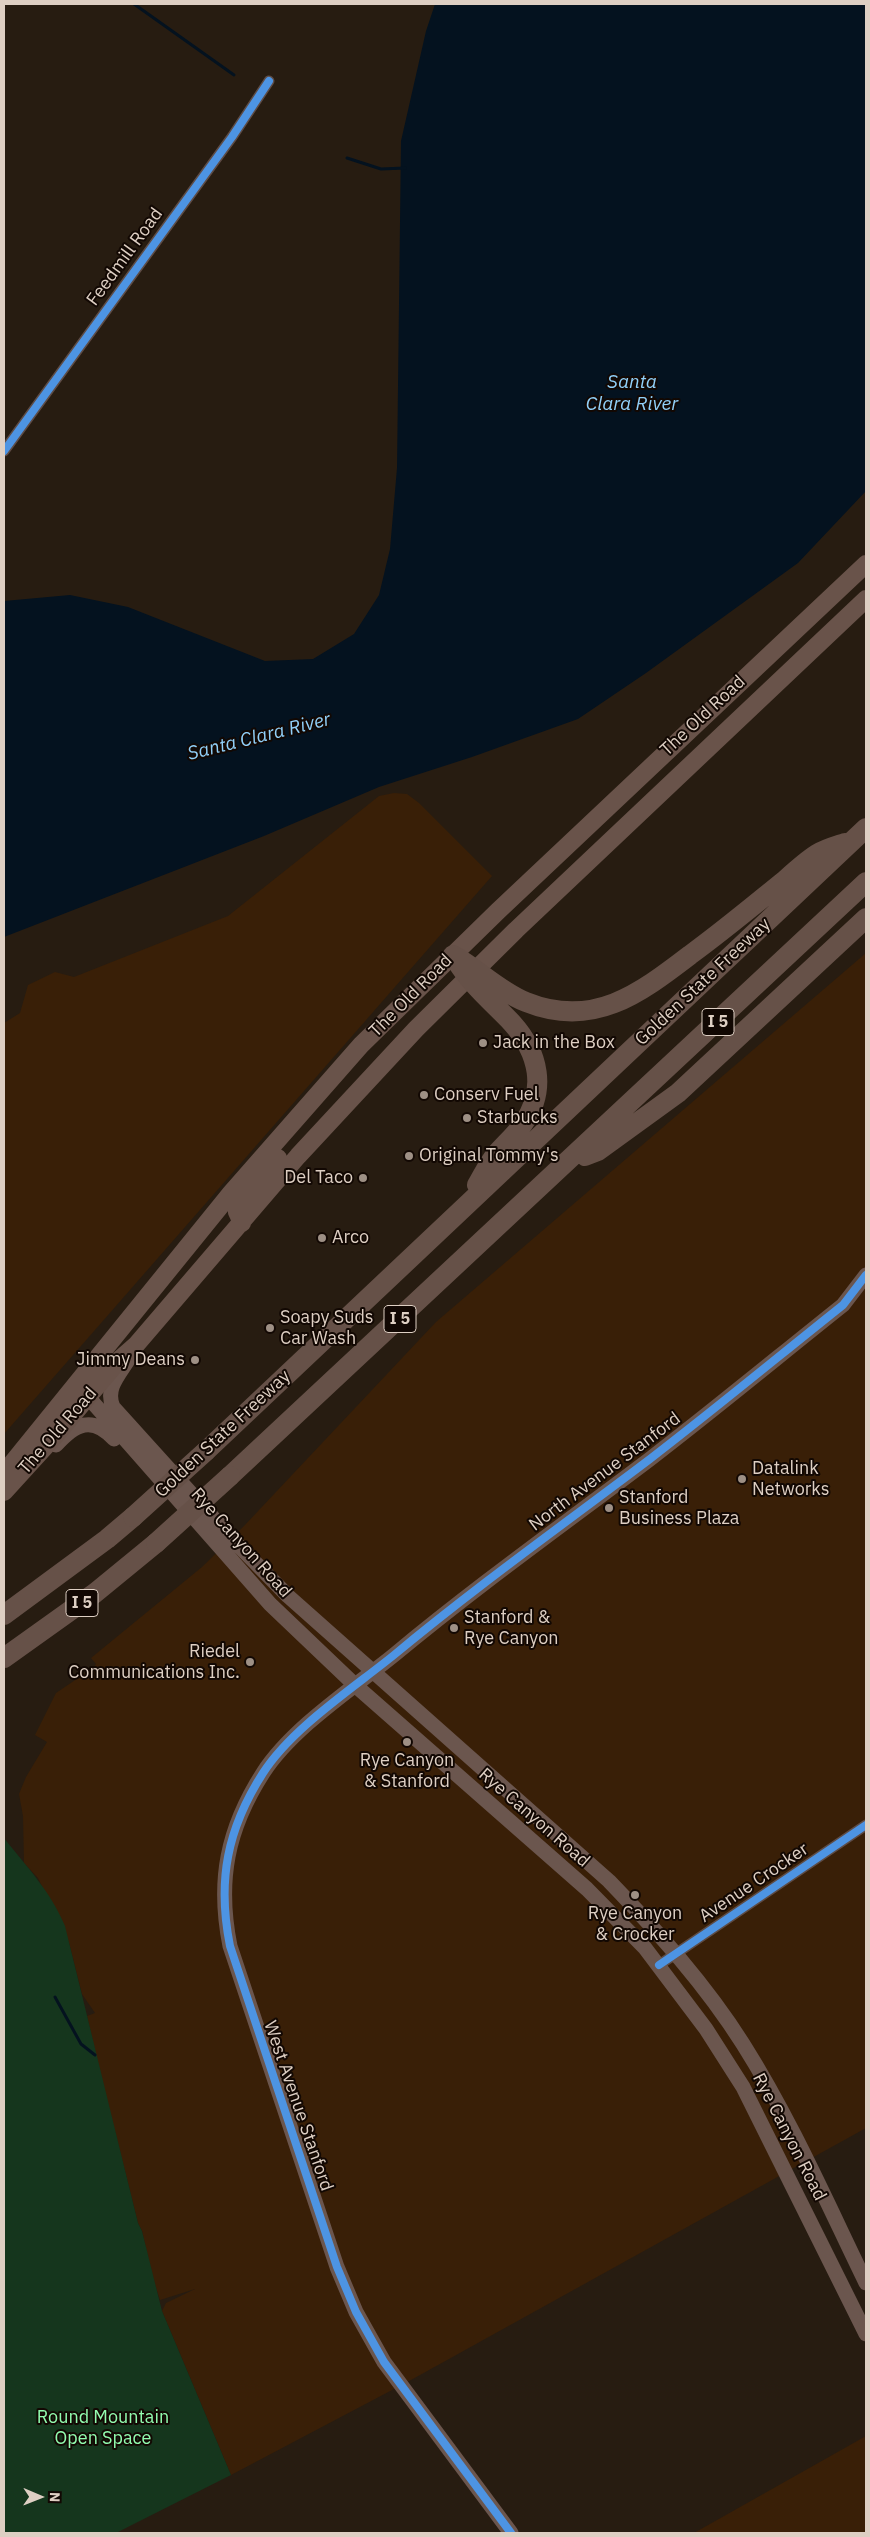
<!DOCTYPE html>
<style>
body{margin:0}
#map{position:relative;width:870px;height:2537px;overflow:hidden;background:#271c11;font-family:"IBM Plex Sans",sans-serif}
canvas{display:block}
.frame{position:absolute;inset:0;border:5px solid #decfc3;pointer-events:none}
.north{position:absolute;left:15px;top:2472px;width:50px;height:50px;-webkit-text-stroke:4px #120803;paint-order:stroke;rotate:91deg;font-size:14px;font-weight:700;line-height:20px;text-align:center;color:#decfc3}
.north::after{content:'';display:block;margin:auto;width:18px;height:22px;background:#decfc3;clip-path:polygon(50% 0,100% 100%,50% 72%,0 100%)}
</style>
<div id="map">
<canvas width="870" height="2537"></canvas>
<div class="frame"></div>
<div class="north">N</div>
</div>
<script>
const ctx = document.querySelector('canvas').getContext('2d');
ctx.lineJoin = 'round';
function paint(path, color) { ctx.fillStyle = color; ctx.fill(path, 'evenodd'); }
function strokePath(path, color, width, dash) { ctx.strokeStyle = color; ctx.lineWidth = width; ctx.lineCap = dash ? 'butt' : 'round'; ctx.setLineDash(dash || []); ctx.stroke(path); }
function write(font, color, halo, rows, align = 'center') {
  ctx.font = font + ' "IBM Plex Sans",sans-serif'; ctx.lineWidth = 4; ctx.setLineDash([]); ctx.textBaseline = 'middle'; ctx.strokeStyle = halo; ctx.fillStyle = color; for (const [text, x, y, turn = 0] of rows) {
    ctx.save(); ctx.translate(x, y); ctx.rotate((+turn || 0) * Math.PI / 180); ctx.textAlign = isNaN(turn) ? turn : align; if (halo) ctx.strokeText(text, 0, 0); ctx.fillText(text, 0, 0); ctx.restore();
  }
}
paint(new Path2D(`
 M394,793L407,794L419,803L492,876L4,1434V1023L20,1013L28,985L55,972L74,977L228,916L379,796Z
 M866,953V2128L411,2380L231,2475L162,2311L166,2303L195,2289L160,2300L152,2276L142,2231L138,2223L98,2065L87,2016L95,2013L82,1994L69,1943L38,1878L24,1863L23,1816L19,1794L26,1777L47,1742L35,1735L56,1693L93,1668L96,1664L91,1658L202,1567L244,1526L436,1322Z
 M866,2436V2533H694Z`), '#391f07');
paint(new Path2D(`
 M4,1838C27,1867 51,1892 65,1926L138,2223L142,2231L162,2311L231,2475L116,2533H4Z`), '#15361d');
paint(new Path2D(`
 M435,4H866V491L798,563L646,673L578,719L472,757L379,787L264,836L4,937V601L70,595L128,607L265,661L313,659L354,634L379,595L390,549L397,468L401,141L426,31Z`), '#04121f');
strokePath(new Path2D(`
 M134,4L234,75
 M347,158L381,169L405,168
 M55,1997L81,2044L95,2055`), '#04121f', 3);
strokePath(new Path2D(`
 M4,451L232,137L269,81
 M659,1965L866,1825`), '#5e4c46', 11);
strokePath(new Path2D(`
 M131,1355C122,1372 104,1387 113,1407L235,1542L288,1596L609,1881C658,1932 705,1984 743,2044C791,2120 827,2203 866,2283
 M88,1397L270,1604L356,1686L587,1889L645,1948L706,2029L743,2087L866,2334
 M56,1445C75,1424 92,1415 114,1439
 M511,2533L384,2362L356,2312L337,2267L230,1946C217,1881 227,1829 263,1773C292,1728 352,1689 394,1655C477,1586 564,1524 650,1459C715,1409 779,1356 843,1305L866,1275`), '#6b564e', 15);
strokePath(new Path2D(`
 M242,1223L237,1212L248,1193L278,1158
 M4,1473L231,1193L361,1045L498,911L866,564
 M4,1492L55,1436L120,1359L136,1345L298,1156L416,1029L516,930L866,599`), '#69534a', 18);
strokePath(new Path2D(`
 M453,955C478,969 499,991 526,1002C593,1029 639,994 690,955C723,931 754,905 785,880C795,871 806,861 817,854C825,849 836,846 845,843
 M456,960C471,985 492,1002 512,1023C539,1053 547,1090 523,1124C515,1135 506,1143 497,1153C489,1162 483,1175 477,1185
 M585,1156L598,1151L678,1093L866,918
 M206,1451L866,828
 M230,1476L866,882
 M4,1615L107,1539L133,1517
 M4,1658L95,1593L156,1543`), '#665148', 20);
strokePath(new Path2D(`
 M133,1517L206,1451
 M156,1543L230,1476`), '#665148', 20);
strokePath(new Path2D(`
 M4,451L232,137L269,81
 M659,1965L866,1825
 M511,2533L384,2362L356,2312L337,2267L230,1946C217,1881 227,1829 263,1773C292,1728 352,1689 394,1655C477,1586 564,1524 650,1459C715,1409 779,1356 843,1305L866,1275`), '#4d94e3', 8);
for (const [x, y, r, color] of [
 [483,1043,5,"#9e9085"],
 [424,1095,5,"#9e9085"],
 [467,1118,5,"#9e9085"],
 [409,1156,5,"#9e9085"],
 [363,1178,5,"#9e9085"],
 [322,1238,5,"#9e9085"],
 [270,1328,5,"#9e9085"],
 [195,1360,5,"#9e9085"],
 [742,1479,5,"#9e9085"],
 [609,1508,5,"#9e9085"],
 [454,1628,5,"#9e9085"],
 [250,1662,5,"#9e9085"],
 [407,1742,5,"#9e9085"],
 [635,1895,5,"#9e9085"]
]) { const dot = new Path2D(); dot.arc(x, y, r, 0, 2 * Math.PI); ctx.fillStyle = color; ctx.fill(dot); strokePath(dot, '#120803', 2); }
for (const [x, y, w] of [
 [718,1022,32],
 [400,1319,32],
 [82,1603,32]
]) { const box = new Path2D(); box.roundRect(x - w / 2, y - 13.5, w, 27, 4); ctx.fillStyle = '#120803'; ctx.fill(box); strokePath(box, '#decfc3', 1); }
write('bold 16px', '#decfc3', null, [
 ["I 5",718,1022],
 ["I 5",400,1319],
 ["I 5",82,1603]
]);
write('18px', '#decfc3', '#120803', [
 ["Feedmill Road",125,257,-54],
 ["The Old Road",703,716,-43],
 ["Golden State Freeway",703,982,-43],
 ["The Old Road",411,996,-45],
 ["The Old Road",58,1431,-49],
 ["Golden State Freeway",223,1434,-43],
 ["North Avenue Stanford",605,1472,-37],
 ["Rye Canyon Road",241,1543,48],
 ["Rye Canyon Road",534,1818,41],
 ["Avenue Crocker",754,1883,-34],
 ["West Avenue Stanford",298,2106,71],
 ["Rye Canyon Road",789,2137,63]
]);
write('18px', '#decfc3', '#120803', [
 ["Jack in the Box",493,1043],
 ["Conserv Fuel",434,1095],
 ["Starbucks",477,1118],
 ["Original Tommy's",419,1156],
 ["Del Taco",353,1178,"right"],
 ["Arco",332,1238],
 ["Soapy Suds",280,1318],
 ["Car Wash",280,1339],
 ["Jimmy Deans",185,1360,"right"],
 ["Datalink",752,1469],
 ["Networks",752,1490],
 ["Stanford",619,1498],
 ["Business Plaza",619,1519],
 ["Stanford &",464,1618],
 ["Rye Canyon",464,1639],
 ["Riedel",240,1652,"right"],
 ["Communications Inc.",240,1673,"right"],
 ["Rye Canyon",407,1761,"center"],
 ["& Stanford",407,1782,"center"],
 ["Rye Canyon",635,1914,"center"],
 ["& Crocker",635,1935,"center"]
], 'left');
write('18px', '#92fcaf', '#120803', [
 ["Round Mountain",103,2418],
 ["Open Space",103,2439]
]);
write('italic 19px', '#91d0f9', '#120803', [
 ["Santa",632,383],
 ["Clara River",632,405],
 ["Santa Clara River",259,737,-14]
]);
</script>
